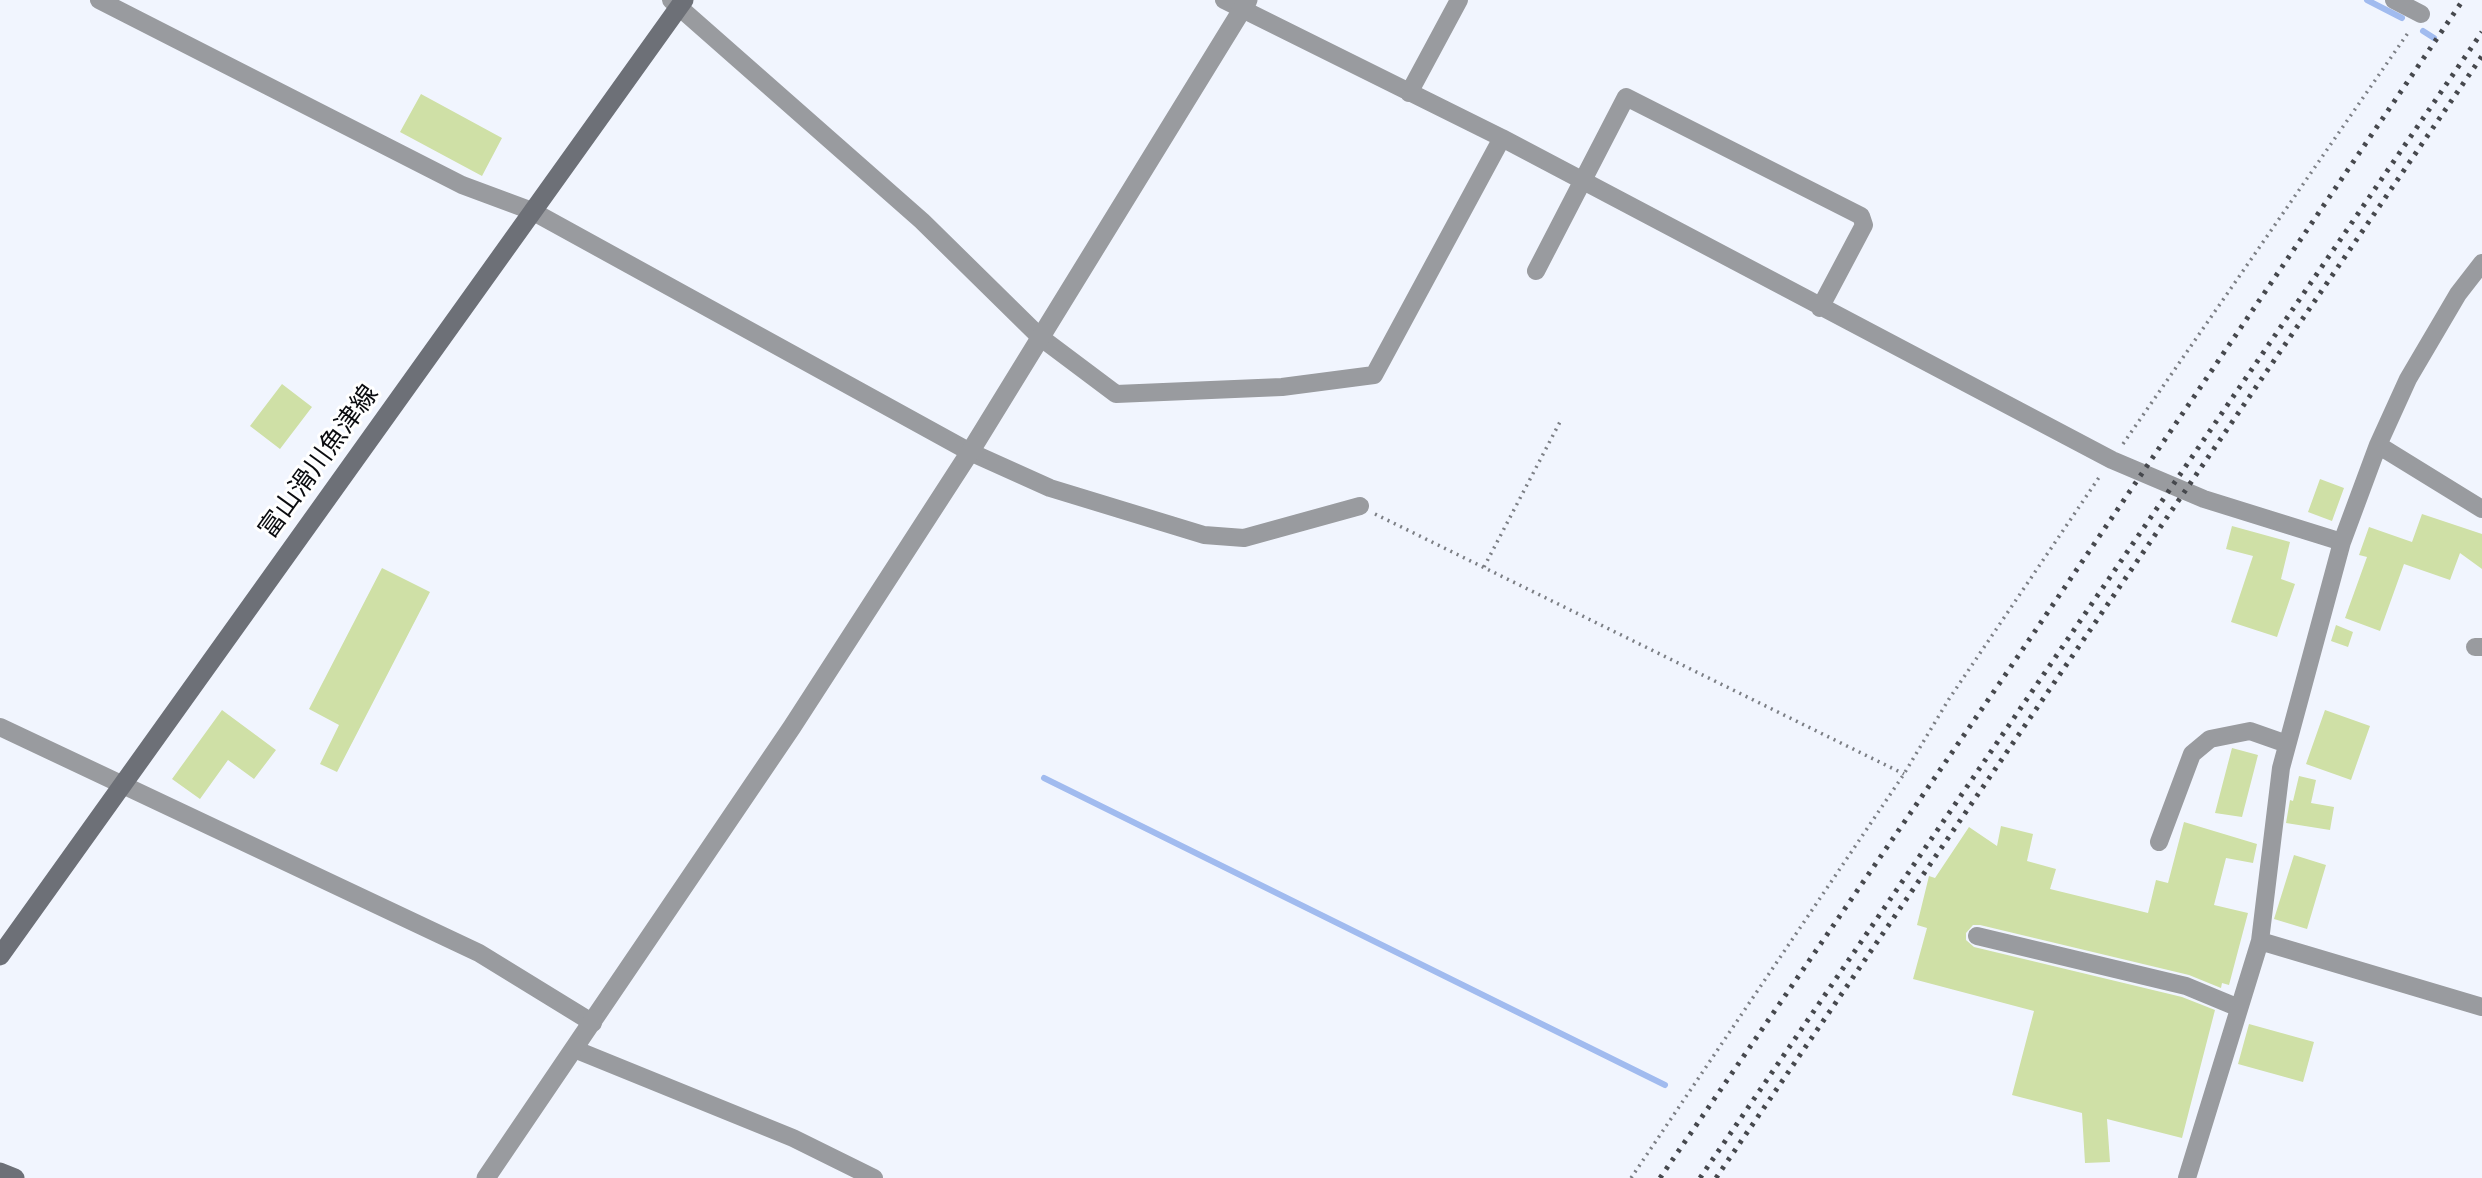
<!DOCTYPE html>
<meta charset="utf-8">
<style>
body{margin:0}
canvas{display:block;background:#f1f5fe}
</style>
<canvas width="2482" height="1178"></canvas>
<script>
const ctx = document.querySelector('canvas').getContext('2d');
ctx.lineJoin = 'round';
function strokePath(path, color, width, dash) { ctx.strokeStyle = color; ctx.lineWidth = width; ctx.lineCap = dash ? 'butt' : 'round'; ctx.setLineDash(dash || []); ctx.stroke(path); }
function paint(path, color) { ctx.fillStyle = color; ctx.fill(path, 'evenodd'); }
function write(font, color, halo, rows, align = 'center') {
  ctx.font = font + ' Cabin,"Noto Sans JP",sans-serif'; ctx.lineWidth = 6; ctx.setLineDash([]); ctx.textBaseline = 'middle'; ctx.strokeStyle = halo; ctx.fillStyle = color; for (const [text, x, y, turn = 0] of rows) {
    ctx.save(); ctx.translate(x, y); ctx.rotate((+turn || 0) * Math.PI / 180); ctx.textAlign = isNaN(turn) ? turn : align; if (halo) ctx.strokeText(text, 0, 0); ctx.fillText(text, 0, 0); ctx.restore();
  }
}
strokePath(new Path2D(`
 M2367,0L2402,18
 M2423,31L2434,38
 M1044,778L1665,1085`), '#a1bbef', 6);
paint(new Path2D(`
 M421,94L502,138L482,176L400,132Z
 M282,384L312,407L280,449L250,426Z
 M2320,479L2344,488L2332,521L2308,512Z
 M2422,514L2482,534V569L2460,553L2450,580L2404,564L2380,631L2345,618L2367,557L2359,555L2369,527L2412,542Z
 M2232,526L2290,542L2281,579L2295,584L2277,637L2231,622L2253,556L2226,549Z
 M382,568L430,592L337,772L320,764L339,725L309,709Z
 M2336,625L2353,632L2348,647L2331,641Z
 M222,710L276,750L254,779L228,760L200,799L172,779Z
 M2325,710L2370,726L2351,780L2306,764Z
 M2232,748L2258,755L2242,817L2215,813Z
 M2299,776L2316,780L2311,803L2334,807L2330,830L2286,823L2290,800L2293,801Z
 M2184,822L2257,844L2253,863L2226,858L2214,905L2248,913L2229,985L2222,983L2221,988L2189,975L1980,925H1973L1966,933V940L1974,947L2182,997L2215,1010L2182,1138L2107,1119L2110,1162L2085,1163L2082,1113L2012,1095L2034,1011L1913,979L1927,928L1917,925L1929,876L1935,878L1969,827L1997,846L2001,826L2033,834L2027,861L2056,869L2050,889L2148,913L2156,880L2168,883Z
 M2294,855L2326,865L2307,929L2274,919Z
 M2249,1024L2314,1042L2303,1082L2238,1064Z`), '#cfe0a6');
strokePath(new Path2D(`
 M2123,444L2410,30
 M1375,514L1904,774
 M1484,567L1561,420
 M1631,1178L1904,774L1949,699L2100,476`), '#7c7f85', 3.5, [2, 5]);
strokePath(new Path2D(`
 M99,0L462,185L532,211L970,452L1050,488L1204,535L1244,538L1360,506
 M671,0L922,221L1040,337L1116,394L1282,387L1374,375L1502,138
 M1224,0L1502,138L2112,460L2204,499L2342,542
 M2394,0L2421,14
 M1409,93L1459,0
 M1536,271L1626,97L1861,216L1864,225L1820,308
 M2378,445L2482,509
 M2475,647H2482
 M0,727L479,953L593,1023
 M2159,842L2192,754L2210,739L2250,731L2287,744
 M1977,936L2186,986L2239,1008
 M2260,941L2482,1007
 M574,1049L793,1138L874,1178
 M2187,1178L2260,941L2281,768L2342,542L2378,445L2408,379L2458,294L2482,263`), '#999b9f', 18);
strokePath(new Path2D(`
 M486,1178L792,727L970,452L1248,0`), '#999b9f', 19);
strokePath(new Path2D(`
 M0,956L684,0
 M0,1172L15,1178`), '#6d7077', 19);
strokePath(new Path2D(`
 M1660,1178L2010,668L2463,0
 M1700,1178L2482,32
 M1716,1178L2482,56`), '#46484d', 5, [3.5, 7]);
write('26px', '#0a0b0f', '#fff', [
 ["富山滑川魚津線",319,462,-54]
]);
</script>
